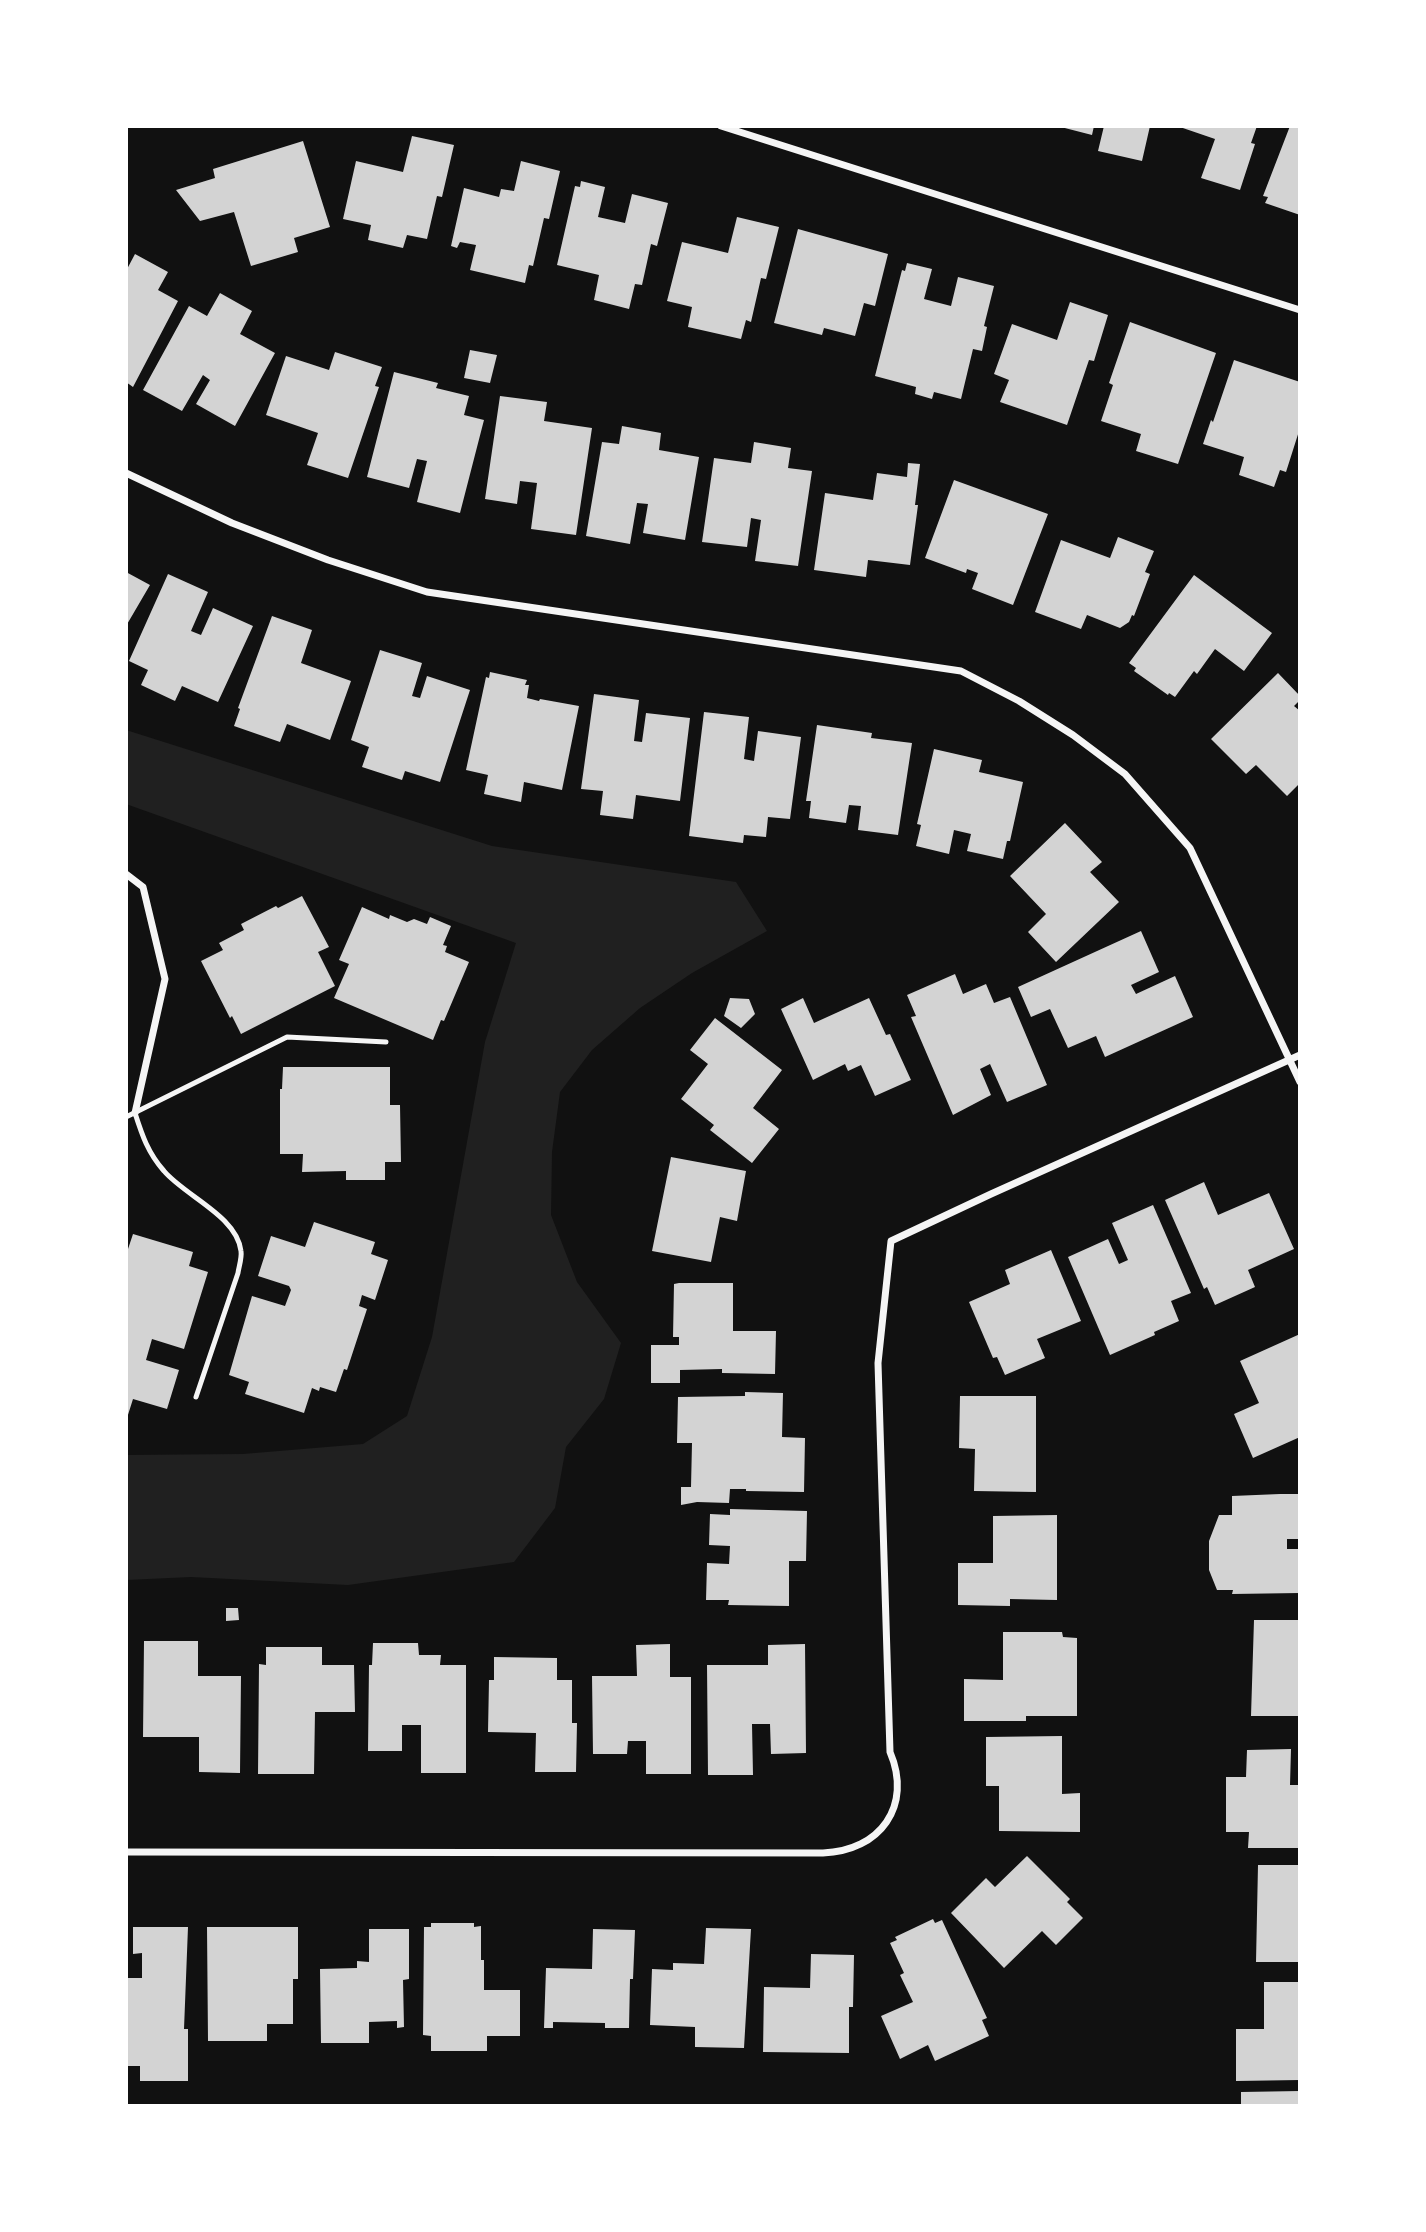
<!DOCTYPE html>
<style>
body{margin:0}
#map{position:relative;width:1426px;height:2232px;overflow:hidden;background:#111;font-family:Manrope,sans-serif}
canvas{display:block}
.frame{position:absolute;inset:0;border:128px solid #fff;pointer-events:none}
</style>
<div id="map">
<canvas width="1426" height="2232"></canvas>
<div class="frame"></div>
</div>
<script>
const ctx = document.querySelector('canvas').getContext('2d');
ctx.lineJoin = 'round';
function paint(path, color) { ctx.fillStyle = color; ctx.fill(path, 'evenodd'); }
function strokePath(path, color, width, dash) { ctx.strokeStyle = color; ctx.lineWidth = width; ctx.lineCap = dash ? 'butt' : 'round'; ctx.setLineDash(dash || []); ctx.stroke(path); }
paint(new Path2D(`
 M126,730L492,846L736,882L767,931L692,973L640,1008L592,1050L560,1092L552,1152L551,1215L577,1282L621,1343L604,1399L566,1447L555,1508L514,1562L348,1585L191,1577L126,1580V1455L243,1454L363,1444L407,1416L432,1337L485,1042L516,943L126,804Z`), '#202020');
paint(new Path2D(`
 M1057,126H1094L1092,135Z
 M1104,126H1150L1142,161L1098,151Z
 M1177,126H1257L1251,143L1255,144L1240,190L1201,178L1215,139Z
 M1290,126H1300V215L1265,203L1268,197L1263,196Z
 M412,136L454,145L442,197L437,196L427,239L407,235L403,248L368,240L371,225L343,219L356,161L403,172Z
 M303,141L330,227L294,238L298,252L251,266L234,212L200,221L176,190L215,178L213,169Z
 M521,161L560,171L549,219L544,218L533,266L529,265L525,283L470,270L476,245L460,242L457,248L451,246L464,188L499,197L501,189L514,191Z
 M581,181L605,187L598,217L625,223L632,194L668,203L657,246L651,244L642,285L635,284L629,309L594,300L599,275L557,265L575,186L580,187Z
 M737,217L779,227L766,279L761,278L751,322L746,320L741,339L688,327L692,307L667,301L682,242L728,253Z
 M798,229L888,254L875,306L864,303L855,336L824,328L822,335L774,323Z
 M135,254L168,272L158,290L178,301L133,387L126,382V271Z
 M907,263L932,269L924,299L951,306L958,277L994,286L984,326L987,327L982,351L973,349L961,399L934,392L932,399L915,394L916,387L875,376L902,270L905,271Z
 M220,293L252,311L240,334L275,353L235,426L196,404L210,380L203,375L182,411L143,390L189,306L207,316Z
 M1070,302L1108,315L1094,361L1089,360L1067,425L1000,402L1009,380L994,374L1012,324L1057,340Z
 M1130,322L1216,353L1178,464L1136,451L1141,434L1101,421L1113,385L1109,383Z
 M470,350L497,355L490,383L464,378Z
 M335,352L382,367L375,386L379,387L348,478L307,465L318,433L266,415L286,356L329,370Z
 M1234,360L1300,382V428L1286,472L1280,470L1274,487L1239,475L1244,457L1203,444L1211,420L1213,422Z
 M394,372L438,383L436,388L469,396L464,415L484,420L460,513L417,502L427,461L417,459L409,488L367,477Z
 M500,396L547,402L544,421L592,428L576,535L531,529L537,483L520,481L517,504L485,499Z
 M622,426L661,433L659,450L699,457L685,540L643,533L648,504L637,503L630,544L586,536L602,442L619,444Z
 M754,442L791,448L788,468L812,471L798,566L755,561L761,520L751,518L747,547L702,542L714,458L751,463Z
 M908,463L920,464L915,505H918L910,565L868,560L866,577L814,570L825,493L873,500L877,473L907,477Z
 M954,480L1048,514L1013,605L972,589L978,573L967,569L966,573L925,558Z
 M1118,537L1154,551L1145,572L1150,574L1134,616L1132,615L1129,622L1120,628L1087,615L1081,629L1035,612L1061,540L1110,558Z
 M126,572L150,585L126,626Z
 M168,574L208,592L191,631L201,635L213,608L253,626L218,702L182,686L175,701L141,685L148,670L129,661Z
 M1194,575L1272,633L1244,671L1215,649L1197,674L1194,671L1175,697L1169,693L1168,695L1134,671L1136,668L1129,663Z
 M272,616L312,630L301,663L351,681L330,740L287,724L280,742L234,726L240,709L238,708Z
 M380,650L422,663L412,696L420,698L427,676L470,690L440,782L405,771L402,780L362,767L369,747L351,740Z
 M490,672L527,680L525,685H529L527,698L539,701L540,699L579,706L562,790L524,782L521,802L484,794L488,775L466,770L486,677L489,678Z
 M1278,673L1300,696V700L1294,706L1300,711V783L1287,796L1256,765L1246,774L1211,739Z
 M594,694L639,700L634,741L642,742L646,713L690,718L680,801L636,795L633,819L600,815L603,791L581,789Z
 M704,712L749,717L744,759L754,761L758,731L801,737L790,819L768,817L766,837L744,835L743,843L689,836Z
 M817,725L872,733L871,738L912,743L898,835L858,830L861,806L849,805L846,823L809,818L811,801H806Z
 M934,749L982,760L979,772L1023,782L1010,841H1007L1003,859L967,851L971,834L954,830L949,854L916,846L921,825L917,824Z
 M1065,823L1102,862L1090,872L1119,902L1056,962L1028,932L1046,914L1010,876Z
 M302,896L329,947L318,952L335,986L241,1034L232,1016L230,1018L201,961L223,950L219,943L244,930L241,924L276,906L278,908Z
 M362,907L389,919L390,915L407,922L414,919L427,924L430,917L451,926L443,945L447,946L445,952L469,962L444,1021L441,1020L433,1040L334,998L349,964L339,960Z
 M1141,931L1159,972L1131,985L1136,994L1175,976L1193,1017L1105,1057L1096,1036L1068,1048L1050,1009L1031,1017L1018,987Z
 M955,974L963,994L986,984L994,1003L1010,997L1047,1085L1007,1102L990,1064L980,1069L991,1095L953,1115L911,1017L916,1016L907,995Z
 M730,998L749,999L755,1014L741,1028L724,1016Z
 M803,998L814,1023L869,998L886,1035L890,1034L911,1080L875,1096L861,1065L848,1071L845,1064L813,1080L781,1009Z
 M715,1018L782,1070L753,1108L779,1129L752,1163L710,1130L714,1125L681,1099L708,1064L690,1050Z
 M283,1067H390V1105H400L401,1162H385V1180H346V1171L302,1172L303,1154H280V1089H282Z
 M671,1157L746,1171L737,1221L720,1217L711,1262L652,1251Z
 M1204,1182L1218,1215L1269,1193L1294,1249L1248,1270L1255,1287L1215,1305L1207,1287L1204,1289L1165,1200Z
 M1153,1205L1191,1293L1171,1301L1179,1321L1154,1332L1155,1335L1110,1355L1068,1257L1108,1239L1119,1264L1128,1260L1112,1223Z
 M314,1222L375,1242L371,1254L388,1260L375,1300L362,1295L359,1306L367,1309L347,1370L344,1369L336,1392L320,1387L319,1391L312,1388L304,1413L245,1394L249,1382L229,1375L252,1296L285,1306L291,1290L289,1286L258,1276L271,1236L305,1247Z
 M133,1234L193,1252L189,1266L208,1272L184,1349L152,1339L146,1360L179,1370L167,1409L133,1399L127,1418L126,1255Z
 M1051,1250L1081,1321L1037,1339L1045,1358L1005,1375L997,1357L993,1358L969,1302L1010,1284L1005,1270Z
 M679,1283H733V1331H776L775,1374L722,1373V1369L680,1370V1383H651V1345H679V1337H673L674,1284Z
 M1300,1334V1437L1253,1458L1234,1414L1259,1403L1240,1361Z
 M745,1392L783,1393L782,1437L805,1438L804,1492L746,1491V1489H730L729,1503L697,1502L681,1505V1487H691L692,1443H677L678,1397L745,1396Z
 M960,1396H1036V1492L974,1491L975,1449L959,1448Z
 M1280,1494H1300V1539H1287V1549H1300V1593L1232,1594L1233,1590H1217L1209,1570V1541L1219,1515H1232V1496Z
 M730,1509L807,1511L806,1561H789V1606L728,1605L729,1600H706L707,1563L729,1564L730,1546L709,1545L710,1514L730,1515Z
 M1057,1515V1600L1010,1599V1606L958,1605V1563H993V1516Z
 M226,1608H238L239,1620L226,1621Z
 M1254,1620H1300V1716H1251Z
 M1003,1632H1062L1063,1637L1077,1638V1716H1026V1721H964V1679L1003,1680Z
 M144,1641H198V1676H241L240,1773L199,1772V1737H143Z
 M373,1643H418L419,1655H441L440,1665H466V1773H421V1725H402V1751H368L369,1665H372Z
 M670,1644V1677H691V1774H646V1741H628L627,1754H593L592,1676H637L636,1645Z
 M805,1644L806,1753L771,1754L770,1724H752L753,1775H708L707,1665H768V1645Z
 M266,1647H322V1665H354L355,1712H315L314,1774H258L259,1664L266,1665Z
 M494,1657L557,1658V1680H572V1723H577L576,1772H535L536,1733L488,1732L489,1680H494Z
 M1062,1736V1794L1080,1793V1832L999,1831V1786H986V1737Z
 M1291,1749L1290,1785H1300V1848H1248L1249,1832H1226V1777H1246L1247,1750Z
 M1027,1856L1070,1899L1067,1902L1083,1918L1056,1945L1042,1931L1004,1968L951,1913L986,1878L995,1887Z
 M1258,1865H1300V1962H1256Z
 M933,1919L935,1923L942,1920L987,2018L982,2020L989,2036L935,2061L928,2045L900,2059L881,2016L913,2002L900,1975L904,1973L890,1943L897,1940L895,1937Z
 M431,1923H474V1927L481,1926V1960H484V1990H520V2036H487V2051H431V2036L423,2035L424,1927H431Z
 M133,1927H188L184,2029H188V2081H140V2066H126V1978H142V1953L133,1954Z
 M207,1927H298V1979H293V2024H267V2041H208Z
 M706,1928L751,1929L744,2048L695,2047V2027L650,2025L652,1969L673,1970V1963L704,1964Z
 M369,1929H409V1979L403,1980L404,2027L397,2028V2021L369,2022V2043H321L320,1969L357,1968V1961L369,1962Z
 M593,1929L635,1930L633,1979H630L629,2028H605V2023L553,2022V2028H544L546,1968L592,1969Z
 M811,1954L854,1955L853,2007H849V2053L763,2052L764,1987L810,1988Z
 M1264,1982H1300V2080L1236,2081V2029H1264Z
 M1300,2091V2106H1241V2092Z`), '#d3d3d3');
strokePath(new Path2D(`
 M135,1113C142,1135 148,1153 164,1171C185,1196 237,1216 241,1251C242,1258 239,1266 238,1273L196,1397
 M126,1117L287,1037L386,1042`), '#f5f5f5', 5);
strokePath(new Path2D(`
 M721,126L1300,310
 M126,473L232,523L328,560L427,592L961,671L1019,701L1073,735L1125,774L1190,848L1300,1082
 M126,874L143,887L165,979L135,1113
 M126,1852L823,1853C880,1851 913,1806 890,1752L878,1363L891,1241L991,1194L1300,1055`), '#f5f5f5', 7);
</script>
